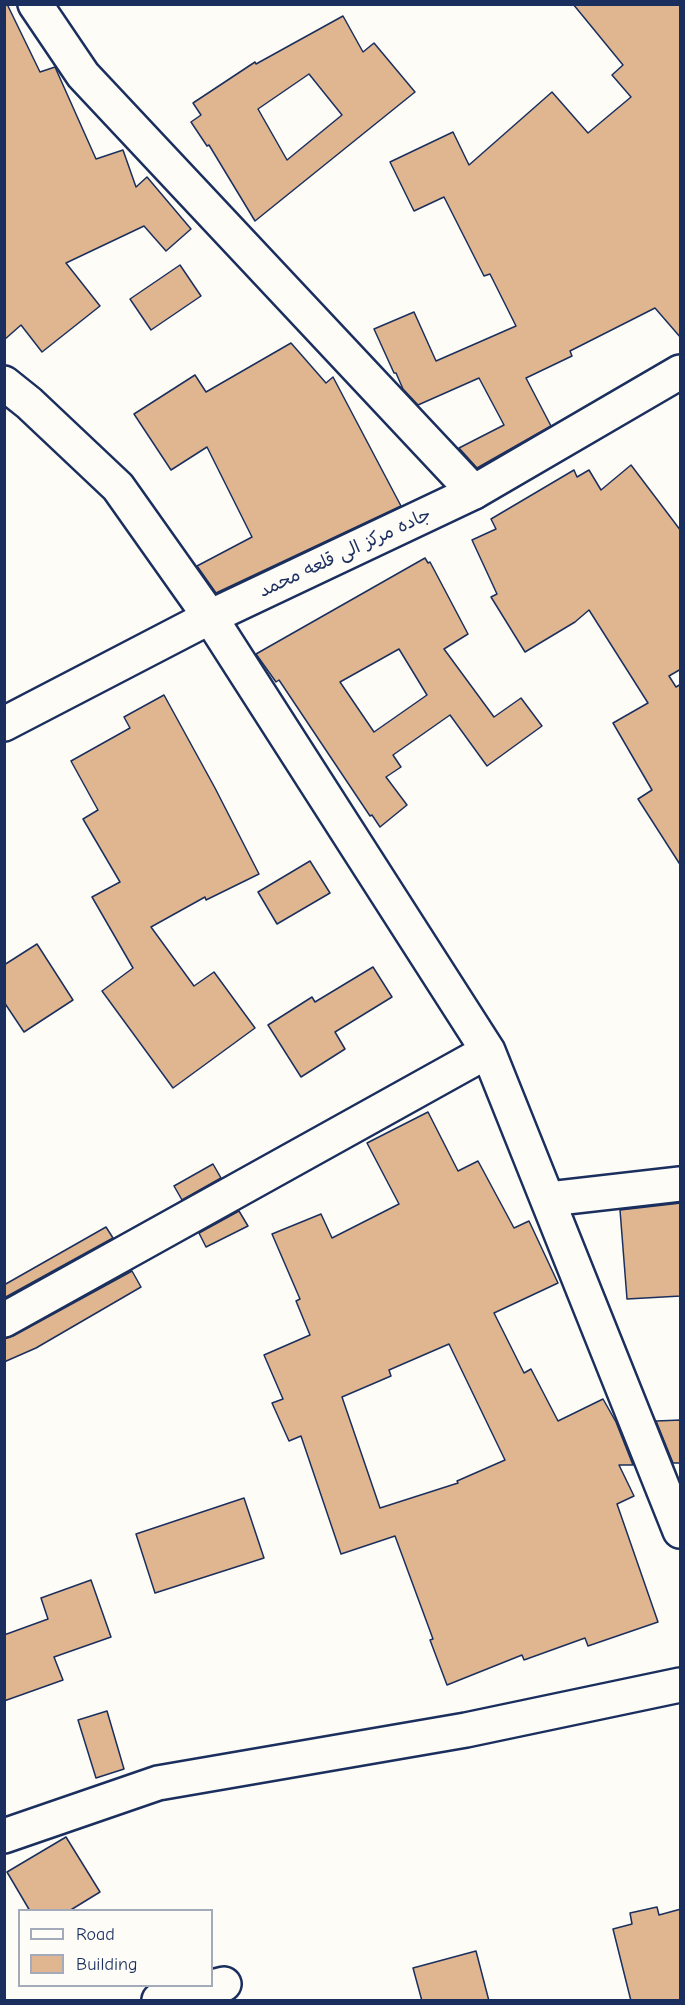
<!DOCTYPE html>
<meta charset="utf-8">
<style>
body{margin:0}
#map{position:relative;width:685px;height:2005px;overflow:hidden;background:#fdfcf7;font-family:"Comic Neue",sans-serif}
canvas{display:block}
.frame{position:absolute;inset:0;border:6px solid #1b2f5e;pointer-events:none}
.legend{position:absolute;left:18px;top:1909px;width:195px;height:78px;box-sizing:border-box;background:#fdfcf7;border:2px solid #a3aaba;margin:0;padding:8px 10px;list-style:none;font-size:18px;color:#1b2f5e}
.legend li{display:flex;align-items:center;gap:12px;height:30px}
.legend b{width:30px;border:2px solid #a3aaba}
</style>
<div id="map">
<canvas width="685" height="2005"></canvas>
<div class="frame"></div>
<ul class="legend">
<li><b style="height:8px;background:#fdfcf7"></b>Road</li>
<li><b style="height:16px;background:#dfb68f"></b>Building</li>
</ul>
</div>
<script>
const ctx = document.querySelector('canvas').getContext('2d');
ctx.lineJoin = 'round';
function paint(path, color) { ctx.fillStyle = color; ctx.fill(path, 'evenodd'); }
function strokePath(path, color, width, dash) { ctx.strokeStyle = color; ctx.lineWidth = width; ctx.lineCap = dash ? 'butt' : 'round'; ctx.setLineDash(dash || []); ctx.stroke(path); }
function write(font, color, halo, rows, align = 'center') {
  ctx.font = font + ' "Comic Neue","Playpen Sans Arabic",sans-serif'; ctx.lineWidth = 6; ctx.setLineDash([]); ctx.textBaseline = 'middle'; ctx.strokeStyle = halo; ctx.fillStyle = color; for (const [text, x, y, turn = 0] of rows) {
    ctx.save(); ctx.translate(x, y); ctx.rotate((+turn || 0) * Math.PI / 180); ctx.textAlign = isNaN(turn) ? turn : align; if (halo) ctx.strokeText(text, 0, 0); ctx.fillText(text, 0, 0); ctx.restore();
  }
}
const building = new Path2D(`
 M4,4H7L40,72L55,67L96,159L123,150L136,187L147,177L191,229L166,251L144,226L66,263L100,306L42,352L21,325L4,340Z
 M573,4H681V338L655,308L570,351L572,356L526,378L551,426L477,468L459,448L504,425L479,378L418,405L403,389L396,373H394L374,329L414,312L436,361L516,326L490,274L484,276L444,197L414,211L390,162L453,132L469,165L552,92L588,133L631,97L612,75L623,65Z
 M343,16L363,52L374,43L415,92L255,221L209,145L207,146L191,122L201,115L193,103L255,62L256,64ZM309,74L342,115L287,160L258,109Z
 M180,265L201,296L151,330L130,299Z
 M291,343L326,383L333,377L401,506L216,593L197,566L252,537L207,447L171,470L134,414L195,375L206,392Z
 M631,465L681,531V669L669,676L676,687L681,684V866L638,799L652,790L613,723L648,703L589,610L575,622L525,652L491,597L497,594L472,540L496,529L491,519L574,470L577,477L589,470L601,490Z
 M425,558L428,563L430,562L468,634L444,649L494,717L521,698L542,726L487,766L450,715L393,755L401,767L386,777L407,805L380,827L372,815L370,816L279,680L276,682L256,654ZM399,649L427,695L374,732L340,682Z
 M164,695L215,788L259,874L206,900L205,897L151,927L194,986L214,972L255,1028L173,1088L102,991L133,968L92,897L120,882L83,819L98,810L71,761L130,728L124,717Z
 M310,861L330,893L277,924L258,892Z
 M37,944L73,1000L24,1032L4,1002V965Z
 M373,967L392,997L335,1032L345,1049L301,1077L268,1025L312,997L315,1002Z
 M428,1112L458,1171L478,1161L514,1228L529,1221L558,1283L494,1313L524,1373L531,1369L558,1421L603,1399L616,1422L633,1465H619L634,1496L617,1504L658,1622L588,1646L585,1638L524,1660L522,1655L447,1685L430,1640L433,1639L395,1536L341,1554L301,1436L289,1441L272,1403L283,1399L264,1355L310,1335L296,1301L300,1299L272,1234L321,1214L332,1238L399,1204L367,1143ZM449,1344L505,1460L457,1481L458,1483L380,1508L342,1397L391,1376L389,1370Z
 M213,1164L221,1178L182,1200L174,1186Z
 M681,1203V1296L627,1299L620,1210Z
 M239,1211L248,1226L206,1247L199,1233Z
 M106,1227L113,1238L4,1298V1285Z
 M132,1271L141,1287L36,1348L4,1362V1339L13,1336Z
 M681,1420V1463H673L656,1421Z
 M244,1498L264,1558L155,1593L136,1534Z
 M91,1580L111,1637L54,1657L63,1680L4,1701V1635L48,1619L41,1598Z
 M107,1711L124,1769L96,1778L78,1720Z
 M66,1837L100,1892L69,1911H30L7,1872Z
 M657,1907L659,1915L681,1909V2001H631L613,1929L632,1924L630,1913Z
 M476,1951L489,2001H422L413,1968Z`);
paint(building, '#dfb68f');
strokePath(building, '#1b2f5e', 1.5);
const street = new Path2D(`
 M35,4L83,75L474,492
 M4,383L29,403L118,487L210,617L488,1051L680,1531
 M549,1199L680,1184
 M4,1320L488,1051
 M4,1836L158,1783L466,1730L680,1685
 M159,2000L224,1984`);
const secondary = new Path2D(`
 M4,724L210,617L474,492L680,372`);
strokePath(street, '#1b2f5e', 38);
strokePath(secondary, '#1b2f5e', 38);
strokePath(street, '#fdfcf7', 33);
strokePath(secondary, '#fdfcf7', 33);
write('18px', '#1b2f5e', '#fdfcf7', [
 ["جاده مرکز الی قلعه محمد",345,553,-25]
]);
</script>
